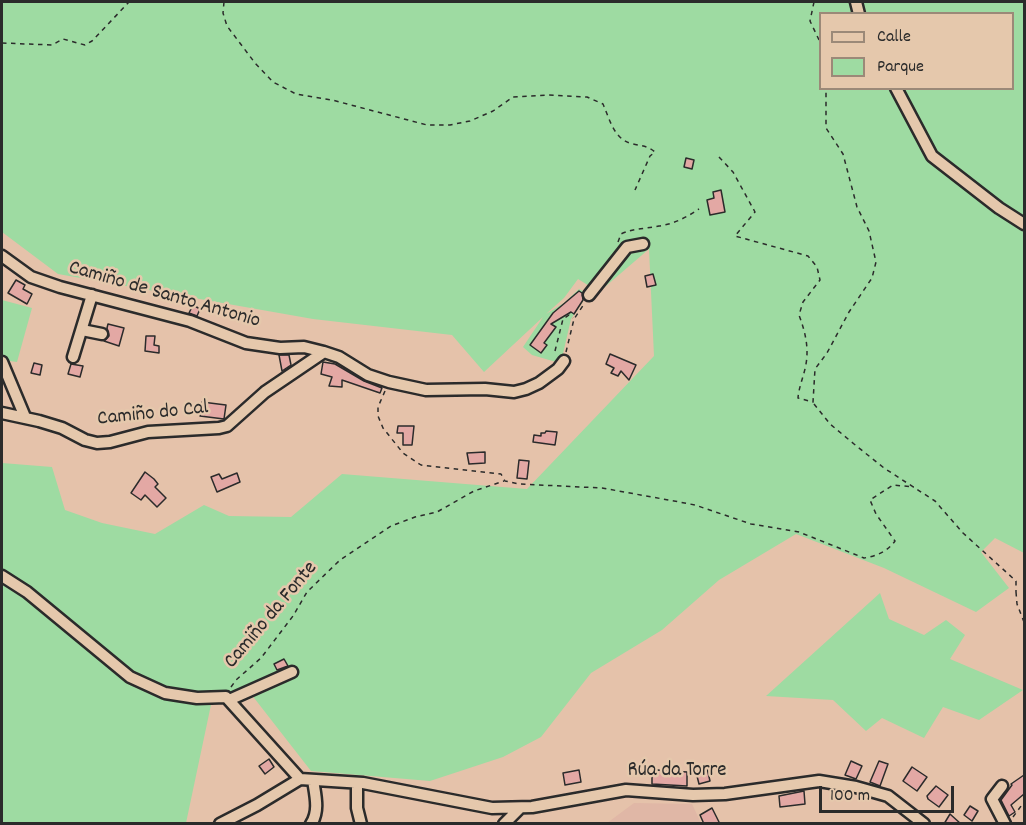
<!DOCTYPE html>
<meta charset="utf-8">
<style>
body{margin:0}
#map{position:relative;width:1026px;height:825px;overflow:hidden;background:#e5c2aa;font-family:Dekko,sans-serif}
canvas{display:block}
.frame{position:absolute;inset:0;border:3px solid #2b2b2b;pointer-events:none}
.legend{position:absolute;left:819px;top:12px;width:195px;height:78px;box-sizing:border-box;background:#e5c8ac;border:2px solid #9b8978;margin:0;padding:8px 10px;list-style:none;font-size:18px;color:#2b2b2b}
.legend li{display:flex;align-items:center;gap:12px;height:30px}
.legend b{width:30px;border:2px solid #9b8978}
.scale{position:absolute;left:819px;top:786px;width:135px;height:27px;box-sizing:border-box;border:3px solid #2b2b2b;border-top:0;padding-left:8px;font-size:18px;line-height:21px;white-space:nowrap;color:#2b2b2b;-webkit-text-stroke:4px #e5c8ac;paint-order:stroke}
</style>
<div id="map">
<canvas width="1026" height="825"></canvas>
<div class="frame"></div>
<ul class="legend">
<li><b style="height:8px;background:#e5c8ac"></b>Calle</li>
<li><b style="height:16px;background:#9edba2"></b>Parque</li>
</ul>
<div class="scale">100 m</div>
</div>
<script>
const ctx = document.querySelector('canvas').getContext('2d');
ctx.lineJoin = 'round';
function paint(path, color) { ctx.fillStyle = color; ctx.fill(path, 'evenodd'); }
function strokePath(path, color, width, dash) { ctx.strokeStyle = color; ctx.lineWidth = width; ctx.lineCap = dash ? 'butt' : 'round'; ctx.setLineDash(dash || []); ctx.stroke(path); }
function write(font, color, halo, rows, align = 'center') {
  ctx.font = font + ' Dekko,sans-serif'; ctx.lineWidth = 5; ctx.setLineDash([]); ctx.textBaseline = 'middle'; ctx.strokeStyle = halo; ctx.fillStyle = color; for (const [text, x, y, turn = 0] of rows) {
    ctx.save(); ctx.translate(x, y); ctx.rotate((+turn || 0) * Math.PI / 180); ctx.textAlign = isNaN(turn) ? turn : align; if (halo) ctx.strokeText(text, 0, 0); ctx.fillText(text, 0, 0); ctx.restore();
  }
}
paint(new Path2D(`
 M634,803L692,804L701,823H607Z`), '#e0b7a6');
paint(new Path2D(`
 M2,2H1024V553L995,538L981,552L1009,588L976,612L884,568L796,534L719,580L662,630L591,673L541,737L503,757L430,781L311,771L251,694L212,700L186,823H2V463L52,467L65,510L102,523L155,534L204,505L229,516L291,517L342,474L527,489L654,356L649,249L599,292L578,279L564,298L546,314L564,303L579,289L588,294L571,319L562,358L556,362L532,355L523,347L543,317L484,372L452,335L313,319L58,274L2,232ZM820,14H1012V88H820Z
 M2,300L32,308L17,362L2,360Z
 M880,593L889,619L924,635L946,620L965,635L950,659L1023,690L979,720L943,707L924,738L882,718L866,731L833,700L766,696Z`), '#9edba2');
const building = new Path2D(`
 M686,158L694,160L692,169L684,167Z
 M721,190L725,212L710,215L707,200L714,198L713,192Z
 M653,274L656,285L647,287L645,276Z
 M16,280L25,285L23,289L32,294L27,304L8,293Z
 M579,291L582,293L583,300L574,314L571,312L551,324L556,327L544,343L547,345L541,353L530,345L553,313Z
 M193,305L200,309L197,316L189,313Z
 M108,324L124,328L119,346L104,341L109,336L107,328Z
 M146,336H155L154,345L159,346V353L145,351Z
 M610,354L636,365L629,380L621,371L618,376L611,373L614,368L606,364Z
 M279,355H289L291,365L282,371Z
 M323,362L335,364L364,381L382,388L380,393L342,380V387L329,386L332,377L321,374Z
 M34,363L42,365L40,375L31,373Z
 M71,364L83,366L80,377L68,374Z
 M202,402L226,405L224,419L200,416Z
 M398,426H414L412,445H403V433H397Z
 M546,431L557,432L555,445L533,442L534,435L541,436V433H545Z
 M485,452V463L469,464L467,453Z
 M519,460L529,461L527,479L517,478Z
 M145,472L154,479L158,484L155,487L166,498L157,507L145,495L141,500L131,493Z
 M237,473L240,482L217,492L211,477L219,474L222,479Z
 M284,659L288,666L277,670L274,664Z
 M269,759L274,767L265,774L259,766Z
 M851,761L862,766L856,779L845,775Z
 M879,761L888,764L880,786L870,782Z
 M912,767L927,777L917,791L903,781Z
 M707,768L710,781L699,784L696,772Z
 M579,770L581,782L565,785L563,773Z
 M657,770L687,772V786L652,784V773L657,772Z
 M1024,775V794L1011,805L1015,812L1009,816L1001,800L1012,785L1011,784Z
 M936,786L948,795L939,807L928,799L927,796Z
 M804,791L805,804L780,807L779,796Z
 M970,806L978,811L972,821L964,815Z
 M712,808L720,824H704L700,815Z
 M950,814L961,824H944Z`);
paint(building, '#e3a8a4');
strokePath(building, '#2b2b2b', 1.5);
const minor = new Path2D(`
 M856,2L859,14
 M896,88L932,156L999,208L1024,224
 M2,256L31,277L60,287L190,321L246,343L280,348L304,347L324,352L339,357L368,375L389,382L426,390L485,389L514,392L526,389L539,383L558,369L564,361
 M589,295L627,247L643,244
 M82,330L102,334
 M73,357L92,295
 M2,362L25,417
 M2,413L39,421L62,428L85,440L97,443L110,442L148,432L219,428L227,426L265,392L324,352
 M2,576L27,592L130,677L165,693L197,698L226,697L300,779
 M229,700L292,672
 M357,783V808L361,824
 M1002,786L992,799L1005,824
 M220,824L257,805L300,779L363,783L492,808L532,807L626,790L693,795L725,794L819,781L856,787L888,796L924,824
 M311,824C320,811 315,794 313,780
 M504,824L520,808`);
strokePath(minor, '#2b2b2b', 15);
strokePath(new Path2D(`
 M224,2L223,13L227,26L255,63L273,82L296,94L332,100L427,125H450L470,121L493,111L513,97L547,95L587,97L603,104C610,120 614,140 633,144C642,146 648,146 655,152L650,156L635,190
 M814,2L810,21L820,42
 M2,43L52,45L63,39L85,45L92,41L129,2
 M719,157L733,172L755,212L735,236L808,256L817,267L820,280L803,302L799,315C805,331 809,347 806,364C804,376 799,386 798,398L813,402L815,369L827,353L849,312L872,278L876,262L869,231L857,207L843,154L826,128V88
 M618,242L621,234C634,228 645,229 659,226C674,224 687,217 699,209
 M555,351L563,319L569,315L573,318
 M566,352L574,319L584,304
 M385,391L378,407V416L383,428L403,453L421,465L501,474L505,481L519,484L602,488L674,501L695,505L751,524L799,532L864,558C876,556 887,552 895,541L876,514L870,500L893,485L914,487
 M814,404L830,424L854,444L884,468L935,501L963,533L1016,581V592
 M1016,592L1017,604L1024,622
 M231,687L236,680L261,658L293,616L307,592L340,560L391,526L415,517L437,512L474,491L504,481
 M1013,817L1024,802`), '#2b2b2b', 1.5, [4.5, 4.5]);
strokePath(minor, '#e5c8ac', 10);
write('21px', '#2b2b2b', '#e5c8ac', [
 ["Camiño de Santo Antonio",164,296,16],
 ["Camiño do Cal",153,415,-6],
 ["Camiño da Fonte",272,616,-50],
 ["Rúa da Torre",677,772]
]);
</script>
